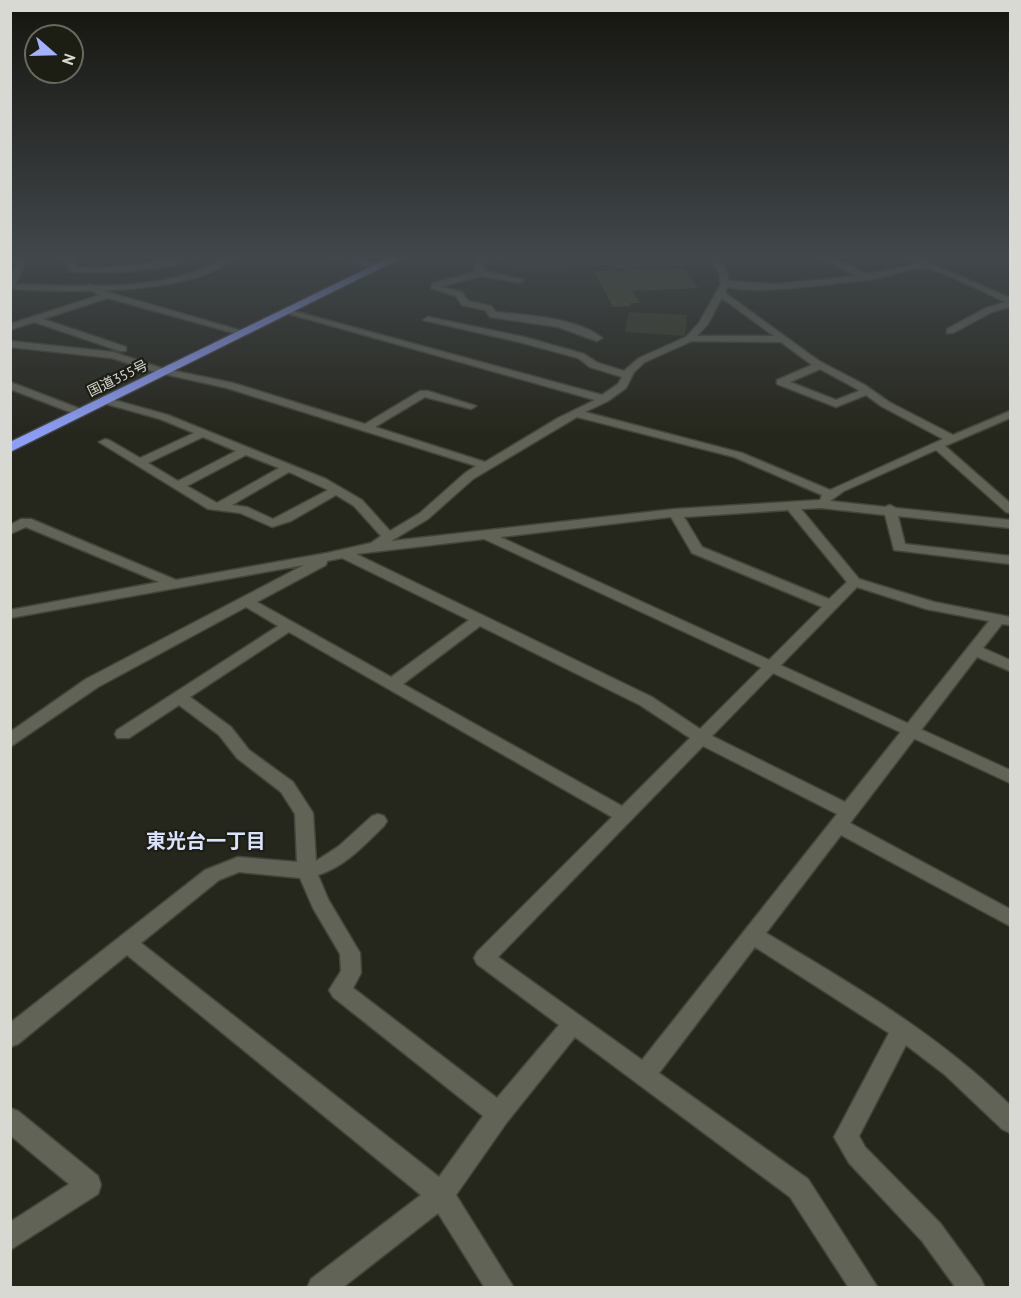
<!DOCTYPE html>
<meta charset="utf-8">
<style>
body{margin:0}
#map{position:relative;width:1021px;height:1298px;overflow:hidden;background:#26271c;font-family:"PT Sans",sans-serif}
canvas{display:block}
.frame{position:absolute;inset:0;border:12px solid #d8d9d2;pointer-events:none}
.north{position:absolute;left:24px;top:24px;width:60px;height:60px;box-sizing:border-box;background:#1c1e13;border:2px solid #67695f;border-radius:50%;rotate:110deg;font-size:16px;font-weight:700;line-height:24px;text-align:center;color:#d8d9d2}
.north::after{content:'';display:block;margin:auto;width:21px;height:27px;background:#a3b2fd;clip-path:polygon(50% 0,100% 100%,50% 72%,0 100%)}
</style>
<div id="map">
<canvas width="1021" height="1298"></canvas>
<div class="frame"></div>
<div class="north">N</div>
</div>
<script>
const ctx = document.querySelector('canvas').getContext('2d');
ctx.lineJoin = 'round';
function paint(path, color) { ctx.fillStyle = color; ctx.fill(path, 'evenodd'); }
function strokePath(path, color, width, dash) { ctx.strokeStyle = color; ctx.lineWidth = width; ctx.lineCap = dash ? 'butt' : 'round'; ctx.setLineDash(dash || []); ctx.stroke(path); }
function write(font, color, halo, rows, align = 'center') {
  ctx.font = font + ' "PT Sans","Noto Sans JP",sans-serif'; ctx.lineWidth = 4.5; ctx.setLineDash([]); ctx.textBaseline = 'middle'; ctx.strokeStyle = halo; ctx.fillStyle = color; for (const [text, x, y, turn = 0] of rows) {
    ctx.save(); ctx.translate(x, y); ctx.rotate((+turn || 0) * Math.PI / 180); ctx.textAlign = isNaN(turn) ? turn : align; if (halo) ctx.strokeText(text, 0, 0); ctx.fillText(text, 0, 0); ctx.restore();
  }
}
paint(new Path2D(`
 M499,256H685L688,265L622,269L608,265L533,269L516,268L503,262Z
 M629,312L687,315L685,336L625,332Z`), '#383b28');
paint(new Path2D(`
 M684,268L698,288L632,291L640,303H630L631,306L613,307L594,271Z`), '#454929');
const street = new Path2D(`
 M12,256H20L25,264L14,287L10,289V277L17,264Z
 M62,256H70L76,267C100,269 124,267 148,263C165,261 183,255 200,256C179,269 96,276 70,271Z
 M328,256H342L382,266L378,268Z
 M480,256H488L483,266L485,271L524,280L520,283L481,276L440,287L462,292L468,301L491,306L496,312C525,315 579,318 602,338L597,341L558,327L490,317L485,310L462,305L456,296L431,288L433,283L476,272L475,266Z
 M823,256H835L834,258L867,274L919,264L903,256H913L1010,298V307L992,312L953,333H947V329L986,308L1006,302C992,296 936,268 925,268C906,267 885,279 867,280C839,282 742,298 721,284L725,281L776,284L857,276L823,259Z
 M90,284L111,293L249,333L241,335L108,298L43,319L126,347V351H120L34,322L10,330V324L100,295L87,289L86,287Z
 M721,290L819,361L865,385L889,402L953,435L1010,411V418L945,446L1010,503V513L1006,512L936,450L844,491L830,501L885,507L890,505L896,508L1010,520V528L898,516L905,544L1010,556V564L894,550L885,515L821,508L801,509L859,579L934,602L1010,617V625L1002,624L983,648L1010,660V671L977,657L850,823L1010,909V926L841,835L766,933C853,985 938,1034 1010,1105V1133L1002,1129L944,1074L906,1045L859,1136L865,1147L940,1223L981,1279L985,1288H956L922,1241L849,1163L834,1137L889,1033L755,947L659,1073L808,1179L878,1288H849L790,1197L575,1037L507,1122L456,1195L514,1288H485L438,1213L342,1288H307L311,1279L421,1195L127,955L18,1044L10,1047V1023L205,870L238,857L297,862L295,814L281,792L237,758L219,735L179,705L129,738H117L115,734L117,730L278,626L246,607L98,687L10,747V732L86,679L304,565L10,618V610L159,582L26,527L10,534V525L21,519H31L176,580L327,553L371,543L381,536L354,506L336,495L291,521L272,527L240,513L208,509L99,442L105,439L109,440L140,458L194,433L160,419L103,403L102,401L107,398L168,415L326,479L362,500L390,531L420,513L465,473L476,466L227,388L155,372L112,358L10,347V341L113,352L161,368L233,383L365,424L420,391H428L476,406L471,409L425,397L375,427L485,462L558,418L595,400L286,313V309L602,395L618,384L622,377L590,367L578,358L519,342L423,320L428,317L524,337L584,354L598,363L624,371L639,358H645L647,360L634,372L626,388L608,401L585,412L742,453L830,490L943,439L881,406L866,395L836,407L777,384V380L812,365L781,342L686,341L684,339L689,336H774L718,295V291ZM820,369L857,389L859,391L836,400L790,382ZM577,417L734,457L822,495L820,500L675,509L391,541L428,519L473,479ZM203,437L236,451L178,481L148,463ZM246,455L279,468L217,503L187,486ZM289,472L328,490L273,519L247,507L232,505ZM788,510L847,582L829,599L702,547L684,517ZM671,517L692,553L822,607L700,729L652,697L356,554ZM342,558L469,620L391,677L257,602L326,565L327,561ZM857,587L926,609L989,621L845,802L712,736ZM480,626L640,705L690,738L622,806L403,684ZM289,632L612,817L477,952L474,958L477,964L559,1025L497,1098L353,988L361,973L360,953L328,899L318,875C346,866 364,845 384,826L387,821L384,816L378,814L372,816L339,846L316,861L313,813L293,782L249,750L231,727L190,697ZM703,746L837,814L642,1060L498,957ZM239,872L300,878L313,908L340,954L341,971L329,990L333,997L483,1116L439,1177L141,943L219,880Z
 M10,382L86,411L87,413L82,416L78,415L10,389Z
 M10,1108L18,1111L98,1176L101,1185L98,1194L10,1250V1222L69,1184L10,1135Z`);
const secondary = new Path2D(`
 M229,256H238C193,297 70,292 10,289L11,284C82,286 165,294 229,256Z
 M709,256H717L727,273L729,284L708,324L692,341L645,362H639V358L686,337L699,323L721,284L719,273Z
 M487,531L1010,770V783L482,538L481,535L482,532Z`);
const highway = new Path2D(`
 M393,256H405L10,452V442Z`);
strokePath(street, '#43443b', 3);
strokePath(secondary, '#43443b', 3);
strokePath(highway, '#43443b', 3);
paint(street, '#616356');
paint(secondary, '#616356');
paint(highway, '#8c9dfa');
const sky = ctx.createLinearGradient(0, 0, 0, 437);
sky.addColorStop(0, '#15150f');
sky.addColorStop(0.59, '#41474b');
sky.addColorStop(1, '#41474b00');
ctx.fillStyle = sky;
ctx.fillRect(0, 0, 1021, 437);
write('14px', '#d8d9d2', '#1c1e13', [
 ["国道355号",118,379,-26]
]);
write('bold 20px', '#dae2fe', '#1c1e13', [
 ["東光台一丁目",206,842]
]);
</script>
